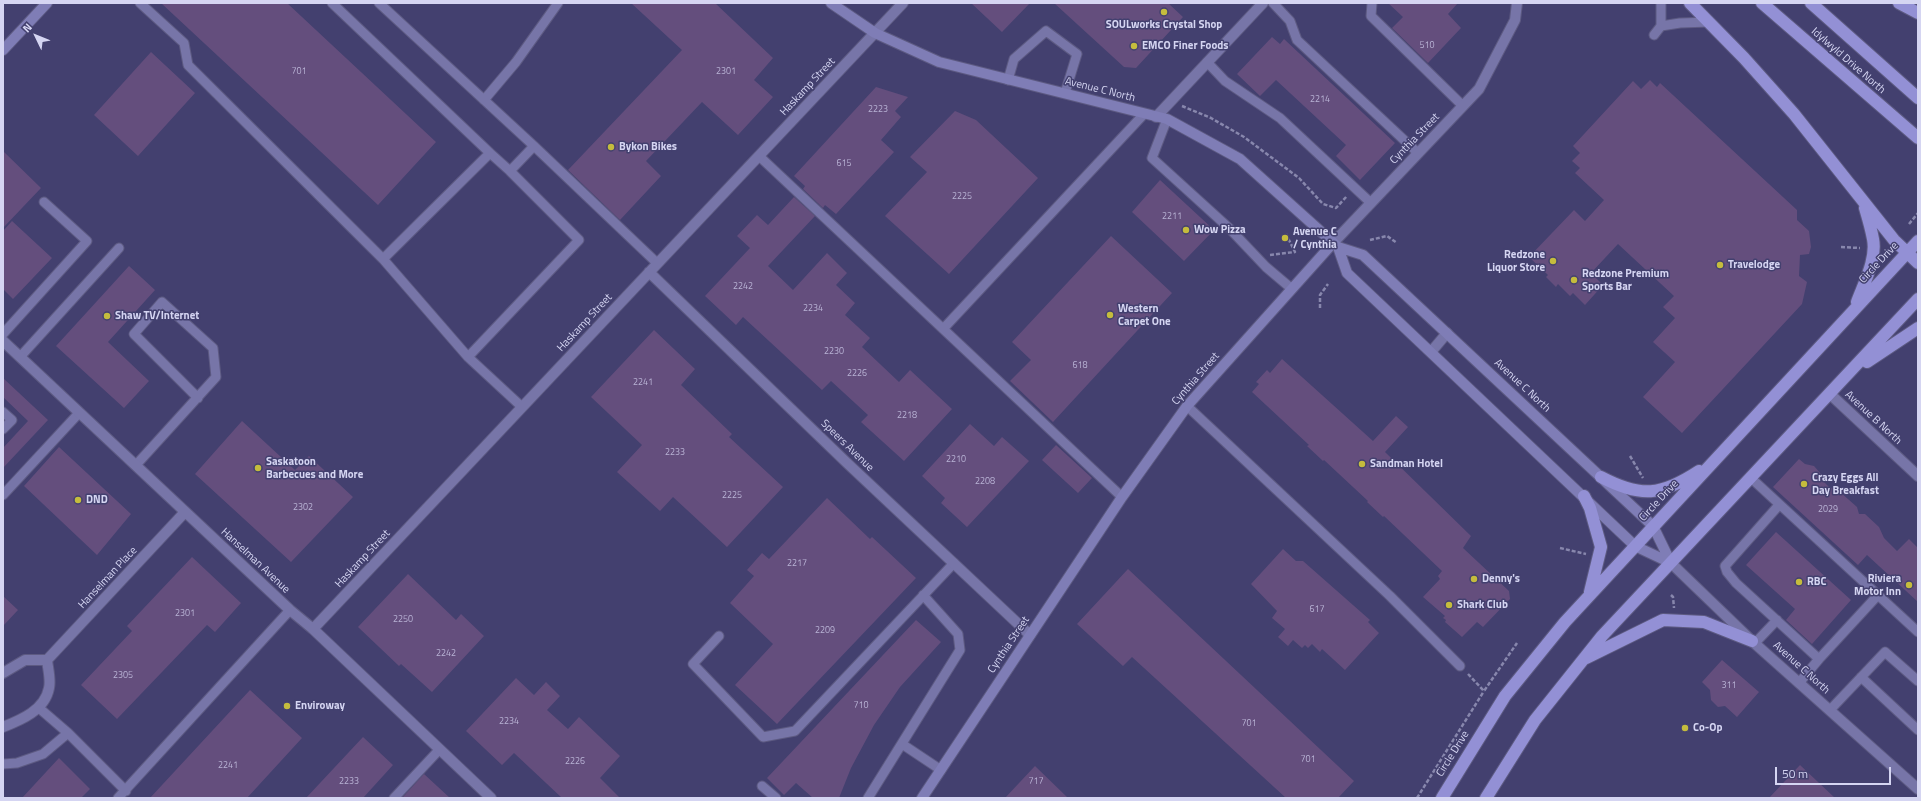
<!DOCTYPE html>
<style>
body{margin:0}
#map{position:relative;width:1921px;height:801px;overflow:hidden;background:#43406f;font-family:"Titillium Web",sans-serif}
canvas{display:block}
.frame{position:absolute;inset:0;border:4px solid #d5d5f2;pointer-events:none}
.north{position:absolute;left:16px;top:16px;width:40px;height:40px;-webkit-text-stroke:3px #43406f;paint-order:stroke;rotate:313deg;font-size:11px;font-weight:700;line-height:16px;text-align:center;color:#d5d5f2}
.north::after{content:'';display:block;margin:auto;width:14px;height:18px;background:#d5d5f2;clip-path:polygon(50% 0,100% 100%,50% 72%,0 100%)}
.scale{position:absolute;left:1775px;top:767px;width:116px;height:18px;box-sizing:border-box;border:2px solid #d5d5f2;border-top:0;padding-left:5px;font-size:12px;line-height:14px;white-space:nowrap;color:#d5d5f2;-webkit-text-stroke:3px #43406f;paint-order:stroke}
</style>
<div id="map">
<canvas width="1921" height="801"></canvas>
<div class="frame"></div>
<div class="north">N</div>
<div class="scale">50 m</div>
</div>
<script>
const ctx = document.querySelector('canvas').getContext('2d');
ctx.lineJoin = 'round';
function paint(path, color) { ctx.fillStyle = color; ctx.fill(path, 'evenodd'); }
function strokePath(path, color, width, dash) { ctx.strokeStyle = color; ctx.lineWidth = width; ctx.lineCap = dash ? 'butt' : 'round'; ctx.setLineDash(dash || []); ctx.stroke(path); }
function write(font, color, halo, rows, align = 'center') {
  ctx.font = font + ' "Titillium Web",sans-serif'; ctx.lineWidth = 3; ctx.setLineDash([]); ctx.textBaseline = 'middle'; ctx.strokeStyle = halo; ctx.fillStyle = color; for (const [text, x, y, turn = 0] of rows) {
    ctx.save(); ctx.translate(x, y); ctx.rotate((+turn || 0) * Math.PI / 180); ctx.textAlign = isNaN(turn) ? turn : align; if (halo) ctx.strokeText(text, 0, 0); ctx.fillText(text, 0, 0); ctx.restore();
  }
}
paint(new Path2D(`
 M161,3H287L436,142L378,205Z
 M631,3H715L773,58L754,80L773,97L738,135L702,102L646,161L661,176L620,220L568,170L682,50Z
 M971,3H1030L1002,32Z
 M1054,3H1168L1183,17L1136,68L1124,67Z
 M1388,3H1458L1448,14L1461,28L1428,63L1392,28L1403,17Z
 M1272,37L1280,44L1284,39L1395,143L1360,180L1336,156L1346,145L1276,80L1260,96L1237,74Z
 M151,52L195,93L138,156L94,115Z
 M1650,80L1657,87L1660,83L1797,210V220L1809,231L1811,247L1809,254L1800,255L1799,276L1807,282L1802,304L1682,433L1643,397L1675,362L1653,342L1675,318L1663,307L1674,296L1618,244L1591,273L1603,285L1585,305L1573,293L1570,296L1558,284L1556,287L1546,277L1548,275L1529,257L1574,210L1585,221L1604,200L1575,173L1580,168L1572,161L1580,153L1573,146L1633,81L1641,89Z
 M876,87L908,97L895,111L901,117L881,140L894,152L836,214L825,205L823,208L803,189L805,186L794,176Z
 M955,111L976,120L1038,178L949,274L885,216L927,172L910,157Z
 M3,151L41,188L3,228Z
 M1160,180L1214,230L1184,261L1132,212Z
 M794,197L815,216L768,266L793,290L827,253L847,273L836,285L855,303L845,315L870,338L862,347L899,382L910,370L952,409L904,461L861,422L868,415L831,381L822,390L743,317L736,325L705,296L750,248L737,236L757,215L768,225Z
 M12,221L52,258L13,299L3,289V231Z
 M1111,236L1172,293L1053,422L1010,381L1031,360L1012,342Z
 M129,266L155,290L108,342L149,381L124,408L56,346Z
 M654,330L695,369L681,385L732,434L729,437L783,487L727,547L673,497L660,511L617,472L642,445L591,397Z
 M1282,359L1373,441L1396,416L1408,427L1385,452L1471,536L1463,548L1509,591L1510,599L1483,627L1477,622L1462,637L1445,622L1446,620L1443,618L1445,616L1423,597L1440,579L1438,576L1442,571L1384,516L1383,517L1367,502L1368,501L1324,460L1323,461L1307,446L1309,445L1252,392L1259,384L1256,382L1267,370L1270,373Z
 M3,378L48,420L3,468V448L28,421L3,397Z
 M242,421L295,470L309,456L353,497L291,562L195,474Z
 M970,424L994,446L1002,437L1029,461L967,527L941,503L945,498L922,476Z
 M1056,445L1092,478L1078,493L1042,460Z
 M59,447L131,514L97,555L24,486Z
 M1799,459L1805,464L1814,466L1821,474L1824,482L1828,486L1840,492L1857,507L1859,514H1865L1879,527L1884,538L1897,551L1909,539L1918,548V602L1867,555L1858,565L1773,487Z
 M827,498L870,539L872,537L916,578L777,724L735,685L773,644L730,603L754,576L747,570L762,553L769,559Z
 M1776,532L1851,600L1812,644L1786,620L1795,609L1746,565Z
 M1283,549L1296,561H1303L1370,620L1368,622L1379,633L1345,670L1322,649L1320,652L1312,644L1308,648L1305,645L1302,648L1293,640L1288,646L1278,637L1285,629L1272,618L1277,611L1251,584Z
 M192,557L241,603L215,632L207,625L117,719L81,685L132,631L127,626Z
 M1128,569L1354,781L1338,798H1286L1132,657L1123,666L1077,624Z
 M408,574L456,620L461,614L484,636L432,692L401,664L399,666L358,627Z
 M3,596L18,610L3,626Z
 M916,620L941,642L900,687L874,725L851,768L839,798H813L796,783L784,795L767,778Z
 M1722,660L1759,692L1737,717L1725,706L1718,707L1711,700L1710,690L1702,682Z
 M516,678L534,695L546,682L560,696L547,710L568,729L579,717L620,756L600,778L620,798H562L514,753L502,765L466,731Z
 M250,690L302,738L247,798H150Z
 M363,737L393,765L363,798H306Z
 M59,758L90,789L81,798H22Z
 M1800,765L1835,798H1769Z
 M1035,766L1068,798H1005Z
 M424,774L450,798H402Z`), '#644e7d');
const lane = new Path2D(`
 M140,3L184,43L188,65L383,259L468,357L522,407
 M332,3L490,153
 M379,3L534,146L657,263
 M1273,3L1290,21L1297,40L1418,153
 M1372,3L1371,16L1463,106
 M1661,26L1680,23L1710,22
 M1654,35L1661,26V3
 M1207,62L1225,81L1280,118L1371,203
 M1008,80L1014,59L1046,31L1077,54L1065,93
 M484,100L516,62L558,3
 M1167,119L1152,158L1229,228L1266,267L1292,289
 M759,156L1122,497
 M383,259L490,153L510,171L534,146
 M943,329L1144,114
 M3,334L87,241L44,202
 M20,357L119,248
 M468,357L579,240L510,171
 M1187,406L1390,596L1460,666
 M3,412L12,420L3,429
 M136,465L216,377L213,348L162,302L134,334L198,398
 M1751,478L1918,632
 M3,495L79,413
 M1779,505L1725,566L1727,572L1736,583L1819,659L1878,595
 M719,636L693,664L763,737L795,731L954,563
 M1755,643L1777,620
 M1861,677L1918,730
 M1799,683L1819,659
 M39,708L68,733L126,791
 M1830,710L1885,652L1918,681
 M902,744L941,770
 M3,764L17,763L43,754L68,733
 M762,786L776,798
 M118,798L290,610
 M394,798L439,750
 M868,798L960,650L958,634L923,595`);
const street = new Path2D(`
 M1156,117L1263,3
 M1333,243L1479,89L1515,20L1517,3
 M649,272L846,462L1030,635
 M3,341L290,610L313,629L491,798
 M1431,352L1447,333
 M1830,394L1918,476
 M1671,563L1752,641L1918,789
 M313,629L903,3
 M3,673L25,660H47
 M3,727C21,720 45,710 49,688C51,680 48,669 47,660L185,512`);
const secondary = new Path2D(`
 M831,3L875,33L939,62L1167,119L1240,159L1338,247L1363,255L1653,526L1671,563
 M3,50L47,3
 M1338,247L1347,273L1635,546L1671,563
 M922,798L1122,497L1187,406L1333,243`);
const highway = new Path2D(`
 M1690,3L1744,58L1794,114L1894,240L1918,263
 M1762,3L1918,138
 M1811,3L1918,98
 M1899,3L1918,13
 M1857,302C1864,283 1877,259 1873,239C1871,228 1868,218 1865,208
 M1867,362L1918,328
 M1601,477C1641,498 1661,496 1699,471
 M1584,496L1590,508L1601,547L1590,592
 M1586,658L1663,620L1704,622L1752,641
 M1442,798L1505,696L1565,622L1918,241
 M1486,798L1535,720L1602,636L1918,299`);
strokePath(lane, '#5d5a82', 11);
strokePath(street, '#5d5a82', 12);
strokePath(secondary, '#5d5a82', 12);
strokePath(highway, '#5d5a82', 14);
strokePath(new Path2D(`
 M1182,106L1211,118L1244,137L1299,178L1323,204L1336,208L1347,196
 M1909,224L1918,213
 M1370,240L1387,236L1397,243
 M1841,247L1860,248
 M1270,255L1295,252L1286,234
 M1320,308V295L1328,284
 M1630,456L1643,478
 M1560,548L1586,554
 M1671,595L1673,597L1674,608
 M1468,674L1484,691L1517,643
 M1417,798L1484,691`), '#8887ad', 2.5, [4, 2]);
strokePath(lane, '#7775a8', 9);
strokePath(street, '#7775a8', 10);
strokePath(secondary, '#7f7db6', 10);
strokePath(highway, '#9390d5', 12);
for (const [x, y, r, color] of [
 [1164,12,4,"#c5bc3d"],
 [1134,46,4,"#c5bc3d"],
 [611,147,4,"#c5bc3d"],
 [1186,230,4,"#c5bc3d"],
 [1285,238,4,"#c5bc3d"],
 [1553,261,4,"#c5bc3d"],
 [1720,265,4,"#c5bc3d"],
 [1574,280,4,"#c5bc3d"],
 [1110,315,4,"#c5bc3d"],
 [107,316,4,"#c5bc3d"],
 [1362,464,4,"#c5bc3d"],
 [258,468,4,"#c5bc3d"],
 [1804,484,4,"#c5bc3d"],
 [78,500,4,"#c5bc3d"],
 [1474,579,4,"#c5bc3d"],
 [1799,582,4,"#c5bc3d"],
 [1909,585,4,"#c5bc3d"],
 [1449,605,4,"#c5bc3d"],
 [287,706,4,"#c5bc3d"],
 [1685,728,4,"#c5bc3d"]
]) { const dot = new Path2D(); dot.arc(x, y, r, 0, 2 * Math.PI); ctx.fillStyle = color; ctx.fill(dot); strokePath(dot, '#43406f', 1.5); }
write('9px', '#b9b3d5', null, [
 ["510",1427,46],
 ["701",299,72],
 ["2301",726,72],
 ["2214",1320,100],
 ["2223",878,110],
 ["615",844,164],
 ["2225",962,197],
 ["2211",1172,217],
 ["2242",743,287],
 ["2234",813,309],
 ["2230",834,352],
 ["618",1080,366],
 ["2226",857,374],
 ["2241",643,383],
 ["2218",907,416],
 ["2233",675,453],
 ["2210",956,460],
 ["2208",985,482],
 ["2225",732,496],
 ["2302",303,508],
 ["2029",1828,510],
 ["2217",797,564],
 ["617",1317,610],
 ["2301",185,614],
 ["2250",403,620],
 ["2209",825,631],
 ["2242",446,654],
 ["2305",123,676],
 ["311",1729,686],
 ["710",861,706],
 ["2234",509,722],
 ["701",1249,724],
 ["701",1308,760],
 ["2226",575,762],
 ["2241",228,766],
 ["2233",349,782],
 ["717",1036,782]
]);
write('bold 11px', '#d5d5f2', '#43406f', [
 ["SOULworks Crystal Shop",1164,25,"center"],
 ["EMCO Finer Foods",1142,46],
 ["Bykon Bikes",619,147],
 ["Wow Pizza",1194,230],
 ["Avenue C",1293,232],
 ["/ Cynthia",1293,245],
 ["Redzone",1545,255,"right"],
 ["Liquor Store",1545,268,"right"],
 ["Travelodge",1728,265],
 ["Redzone Premium",1582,274],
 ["Sports Bar",1582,287],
 ["Western",1118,309],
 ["Carpet One",1118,322],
 ["Shaw TV/Internet",115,316],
 ["Saskatoon",266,462],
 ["Barbecues and More",266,475],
 ["Sandman Hotel",1370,464],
 ["Crazy Eggs All",1812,478],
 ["Day Breakfast",1812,491],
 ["DND",86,500],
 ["Denny's",1482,579],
 ["Riviera",1901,579,"right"],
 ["Motor Inn",1901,592,"right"],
 ["RBC",1807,582],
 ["Shark Club",1457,605],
 ["Enviroway",295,706],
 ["Co-Op",1693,728]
], 'left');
write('11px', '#d5d5f2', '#43406f', [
 ["Idylwyld Drive North",1848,61,41],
 ["Haskamp Street",808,87,-47],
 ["Avenue C North",1100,90,14],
 ["Cynthia Street",1415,139,-46],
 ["Circle Drive",1879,263,-47],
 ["Haskamp Street",585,323,-47],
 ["Cynthia Street",1196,379,-49],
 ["Avenue C North",1522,386,43],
 ["Avenue B North",1873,418,43],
 ["Speers Avenue",847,446,44],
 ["Circle Drive",1659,501,-47],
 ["Haskamp Street",363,559,-47],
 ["Hanselman Avenue",255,561,43],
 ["Hanselman Place",108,578,-47],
 ["Cynthia Street",1009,645,-56],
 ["Avenue C North",1801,668,42],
 ["Circle Drive",1453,754,-58]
]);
</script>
